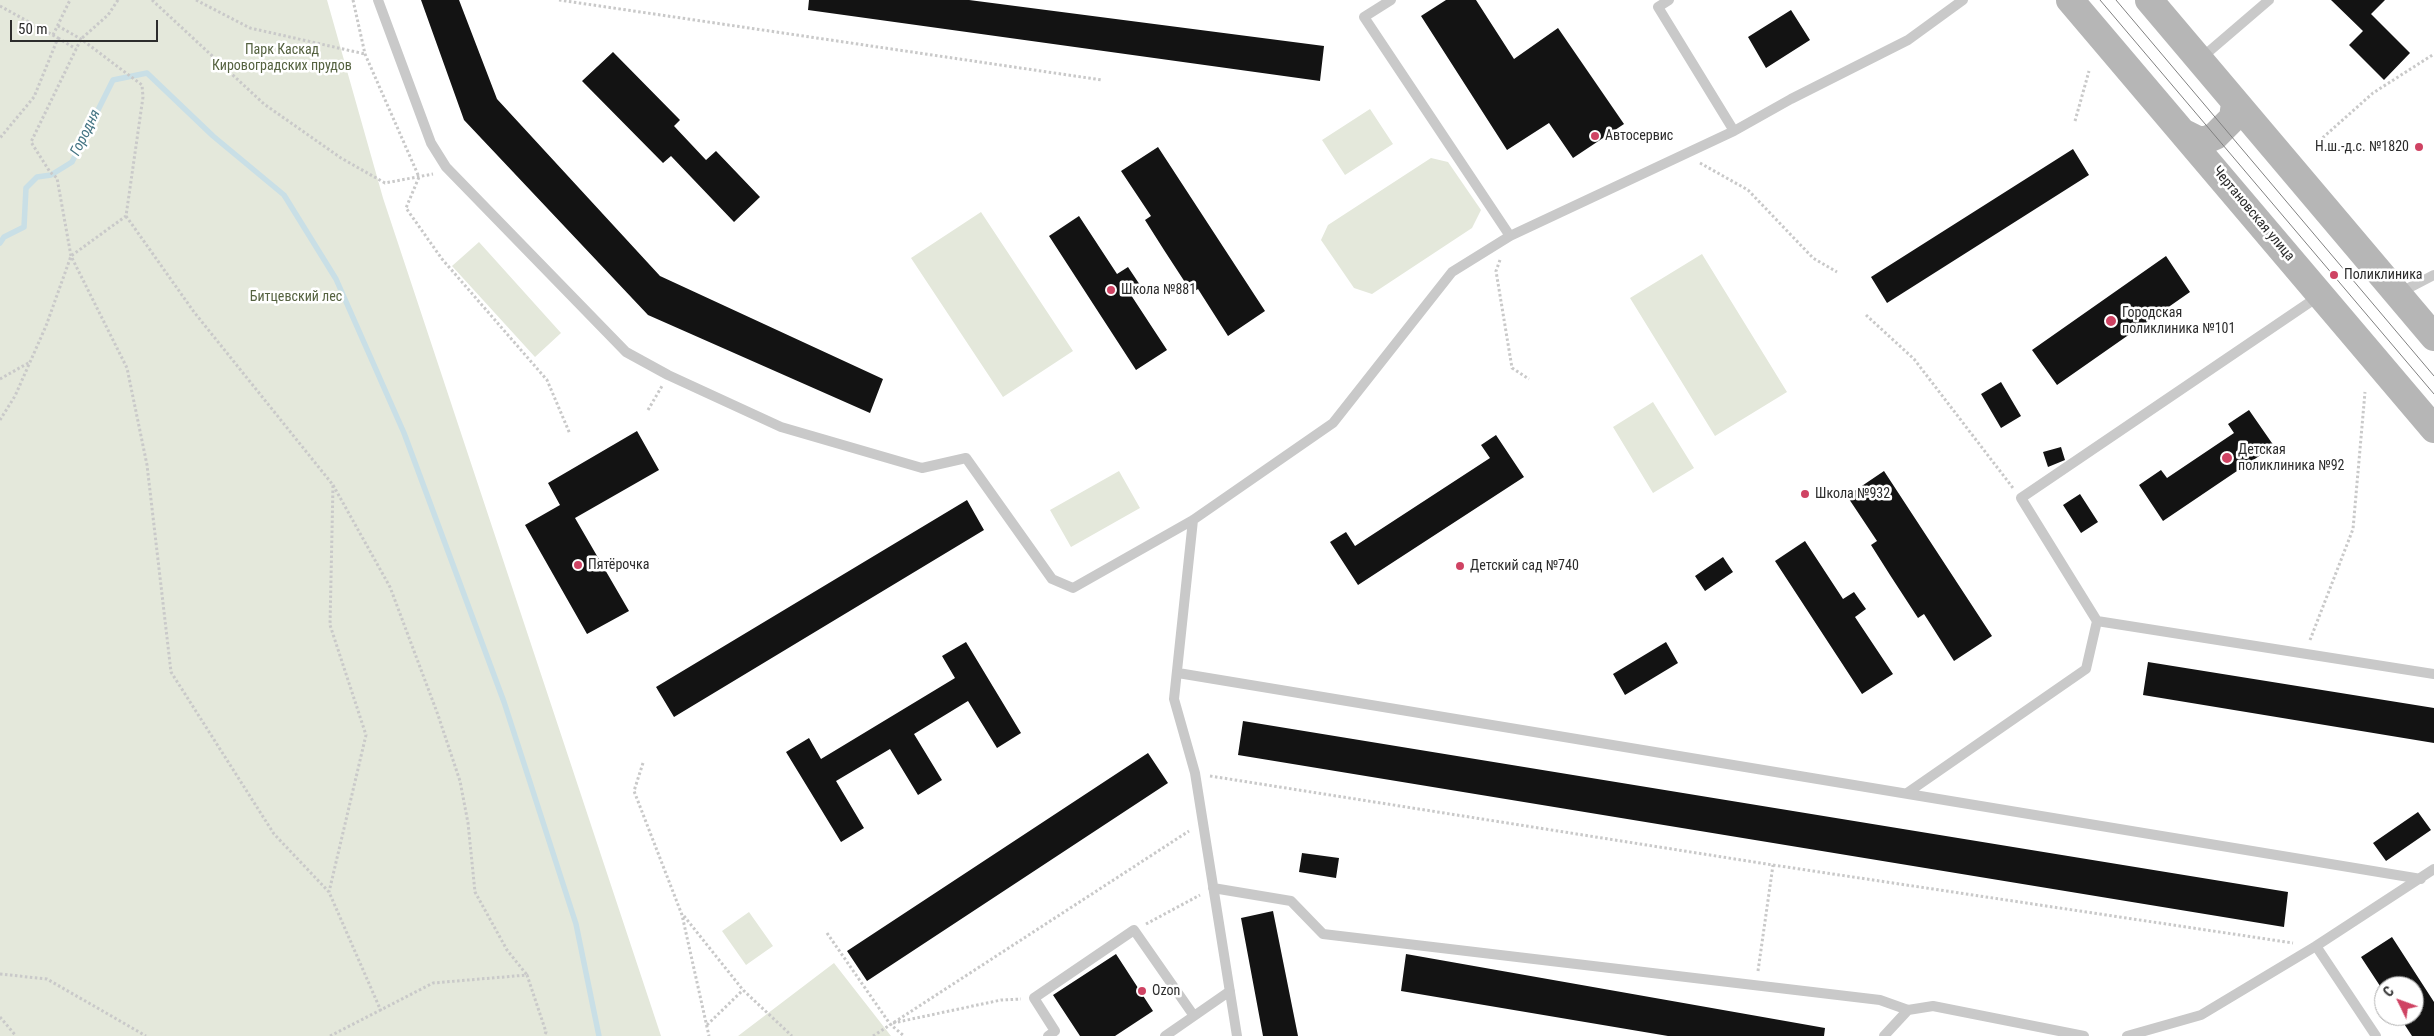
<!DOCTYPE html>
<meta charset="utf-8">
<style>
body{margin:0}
#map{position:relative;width:2434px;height:1036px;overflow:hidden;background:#fff;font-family:"Roboto Condensed",sans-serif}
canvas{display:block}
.north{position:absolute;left:2374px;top:976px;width:50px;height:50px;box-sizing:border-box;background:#fff;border:1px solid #ababab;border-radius:50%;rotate:312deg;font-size:14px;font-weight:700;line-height:20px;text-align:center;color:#2c2c2c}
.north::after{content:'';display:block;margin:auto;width:18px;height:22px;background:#cf4363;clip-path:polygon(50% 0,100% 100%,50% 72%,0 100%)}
.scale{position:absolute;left:10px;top:20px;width:148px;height:22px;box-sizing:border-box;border:2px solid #2c2c2c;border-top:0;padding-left:6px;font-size:15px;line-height:18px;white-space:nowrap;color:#2c2c2c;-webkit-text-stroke:4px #fff;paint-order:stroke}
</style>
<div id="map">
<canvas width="2434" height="1036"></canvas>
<div class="north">С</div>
<div class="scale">50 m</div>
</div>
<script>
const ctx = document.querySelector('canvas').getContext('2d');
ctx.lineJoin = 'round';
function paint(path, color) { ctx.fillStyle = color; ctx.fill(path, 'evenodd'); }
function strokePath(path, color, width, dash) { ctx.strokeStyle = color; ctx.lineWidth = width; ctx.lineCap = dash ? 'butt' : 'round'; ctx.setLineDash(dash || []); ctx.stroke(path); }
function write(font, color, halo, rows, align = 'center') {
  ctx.font = font + ' "Roboto Condensed",sans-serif'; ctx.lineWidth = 5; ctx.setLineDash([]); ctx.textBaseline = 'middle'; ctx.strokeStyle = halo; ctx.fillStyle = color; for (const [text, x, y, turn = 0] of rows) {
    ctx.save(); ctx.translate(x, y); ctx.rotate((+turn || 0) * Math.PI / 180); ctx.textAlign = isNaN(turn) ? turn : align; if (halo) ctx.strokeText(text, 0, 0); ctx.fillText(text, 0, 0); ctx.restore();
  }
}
paint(new Path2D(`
 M0,0H327L383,198L661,1036H0Z
 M1370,109L1393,144L1345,175L1322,140Z
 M1431,158L1448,162L1481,210L1472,228L1372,294L1354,288L1321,240L1328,225Z
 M981,212L1073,351L1003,397L911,258Z
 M479,242L561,333L535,357L452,266Z
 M1702,254L1787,392L1715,436L1630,298Z
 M1653,402L1694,468L1653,493L1613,427Z
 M1119,471L1140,508L1071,547L1050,510Z
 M749,912L773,946L746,965L722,931Z
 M834,963L891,1036H738Z`), '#e4e8db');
strokePath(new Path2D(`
 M0,243L4,237L24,227L26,188L37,177L51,175L72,162L113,80L147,73L213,136L284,195L336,279L404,433L504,702L576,924L599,1036`), '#c9dfe6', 5.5);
paint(new Path2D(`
 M421,0H459L497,99L660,276L883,379L870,413L648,315L464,120Z
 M809,0H969L1324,46L1320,81L808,10Z
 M1446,0H1476L1514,59L1558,28L1624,124L1573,158L1549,123L1507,150L1421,16Z
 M2331,0H2385L2371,14L2410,53L2384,80L2349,45L2363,31Z
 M1791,10L1810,40L1766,68L1748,37Z
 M613,52L680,120L674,126L706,160L716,151L760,197L734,222L671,156L663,163L582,81Z
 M1158,147L1265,311L1228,336L1198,289L1192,293L1164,250L1145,220L1151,216L1121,171Z
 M2073,149L2089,175L1887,303L1871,277Z
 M1079,216L1117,274L1128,267L1140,285L1129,292L1167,350L1136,370L1049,236Z
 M2166,256L2190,292L2057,385L2032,350Z
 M2001,382L2021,416L2001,428L1981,394Z
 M2249,410L2274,446L2163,521L2139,485L2161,470L2167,478L2234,433L2228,424Z
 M637,431L659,470L575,518L629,611L587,634L525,525L560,505L548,483Z
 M1496,435L1524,477L1358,585L1330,542L1346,532L1355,546L1490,458L1481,445Z
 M2061,447L2065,460L2048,467L2043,452Z
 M1884,471L1992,636L1954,661L1924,614L1918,618L1890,575L1871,545L1877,541L1847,496Z
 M2080,494L2098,522L2081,533L2063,505Z
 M967,500L984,530L674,717L656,687Z
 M1805,541L1843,599L1854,592L1866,609L1855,617L1893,674L1862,694L1775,561Z
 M1723,557L1733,572L1705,591L1695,576Z
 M966,642L1021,733L997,748L968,701L914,734L942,780L918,795L890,749L836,781L864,828L841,842L786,752L809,738L821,759L955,678L942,656Z
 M1666,642L1678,663L1625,695L1613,674Z
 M2148,662L2434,708V743L2143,695Z
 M1243,721L2288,892L2284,927L1238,755Z
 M1148,753L1168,783L867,981L847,951Z
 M2418,812L2431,830L2386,861L2373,843Z
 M1302,853L1339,858L1336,878L1299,872Z
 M1273,911L1298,1036H1263L1241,918Z
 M2392,937L2434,1002V1036H2412L2399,1016H2414V986H2380L2361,957Z
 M1116,954L1153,1011L1115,1036H1080L1053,995Z
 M1406,954L1825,1028L1824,1036H1668L1401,991Z`), '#131313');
strokePath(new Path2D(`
 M118,0L108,15L81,39L31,142L50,172L57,178L71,256L127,368L147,465L171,672L274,834L329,892L381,1011
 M152,0L264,104L341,158L385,183L433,174
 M196,0L250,28L365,54
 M353,0L365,54L419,177L406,208L442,259L547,380L570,434
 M559,0L1102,80
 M0,6L58,38L34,97L0,138
 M53,35L70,0
 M58,38L76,49
 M2075,121L2089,71
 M2319,141L2373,93L2434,54
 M1700,163L1748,190L1813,258L1837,272
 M126,216L194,312L333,485L330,625L366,735L329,892
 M1500,260L1496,271L1512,368L1529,379
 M1866,315L1914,359L2013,488
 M0,379L30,362
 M648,410L662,386
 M0,420L15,396L46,326L71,256L126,216L143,97L142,85L81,39L58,26
 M333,485L390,587L438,715L460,781L468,823L475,892L507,950L527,975
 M2310,640L2353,529L2365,392
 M643,763L634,791L682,915L709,1036
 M1210,776L1773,865L2293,943
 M684,916L743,990L792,1036
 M1146,924L1200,895
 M827,933L890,1024L904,1036
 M1758,971L1773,865
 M0,974L47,979L146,1036
 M0,1017L16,1036
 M893,1023L1001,1000L1021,999
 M707,1025L743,990
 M330,1036L433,983L527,975L546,1032L544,1036
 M873,1036L1189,831`), '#c9c9c9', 3, [2.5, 2.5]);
strokePath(new Path2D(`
 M378,0L431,143L446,167L626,352L668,375L781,427L922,468L966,458L1052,579L1073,588L1193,520L1333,423L1452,272L1510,236L1734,131L1791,99L1908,40L1963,0
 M1391,0L1364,17L1510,236
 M1669,0L1658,7L1734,131
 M2199,60L2269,0
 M2399,293L2434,275
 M1193,520L1174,699L1195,773L1237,1036
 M2097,621L2434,674
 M1178,673L2421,879
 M1907,793L2086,669L2097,621L2021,498L2319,296
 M1213,888L1291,901L1323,934L1880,1000L1908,1010L1933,1006L2084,1036
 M2316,946L2376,1036
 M1194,1016L1230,991
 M1048,1036L1055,1031L1034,998L1134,930L1194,1016L1165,1036
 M1884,1036L1908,1010
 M2127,1036L2201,1015L2316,946L2434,869`), '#c9c9c9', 10);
strokePath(new Path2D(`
 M2070,0L2434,429
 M2149,0L2434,337
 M2184,133L2198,140H2206L2215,136L2233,118L2235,103`), '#b6b6b6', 28);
strokePath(new Path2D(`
 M2100,0L2434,394
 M2116,0L2434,376`), '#818181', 1);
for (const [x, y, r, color] of [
 [1595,136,5,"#cf4363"],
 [2419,147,5,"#cf4363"],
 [2334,275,5,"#cf4363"],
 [1111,290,5,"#cf4363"],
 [2111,321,6,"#cf4363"],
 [2227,458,6,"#cf4363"],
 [1805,494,5,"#cf4363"],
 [578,565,5,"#cf4363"],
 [1460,566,5,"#cf4363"],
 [1142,991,5,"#cf4363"]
]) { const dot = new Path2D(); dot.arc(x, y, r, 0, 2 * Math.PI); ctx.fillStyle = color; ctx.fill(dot); strokePath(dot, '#fff', 2); }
write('14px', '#556240', '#fff', [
 ["Парк Каскад",282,50],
 ["Кировоградских прудов",282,66],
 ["Битцевский лес",296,297]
]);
write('14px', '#2c2c2c', '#fff', [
 ["Автосервис",1605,136],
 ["Н.ш.-д.с. №1820",2409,147,"right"],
 ["Поликлиника",2344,275],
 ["Школа №881",1121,290],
 ["Городская",2122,313],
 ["поликлиника №101",2122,329],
 ["Детская",2238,450],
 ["поликлиника №92",2238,466],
 ["Школа №932",1815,494],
 ["Пятёрочка",588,565],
 ["Детский сад №740",1470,566],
 ["Ozon",1152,991]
], 'left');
write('14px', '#2c2c2c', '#fff', [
 ["Чертановская улица",2253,214,50]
]);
write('italic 15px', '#457584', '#fff', [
 ["Городня",86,133,-64]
]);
</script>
